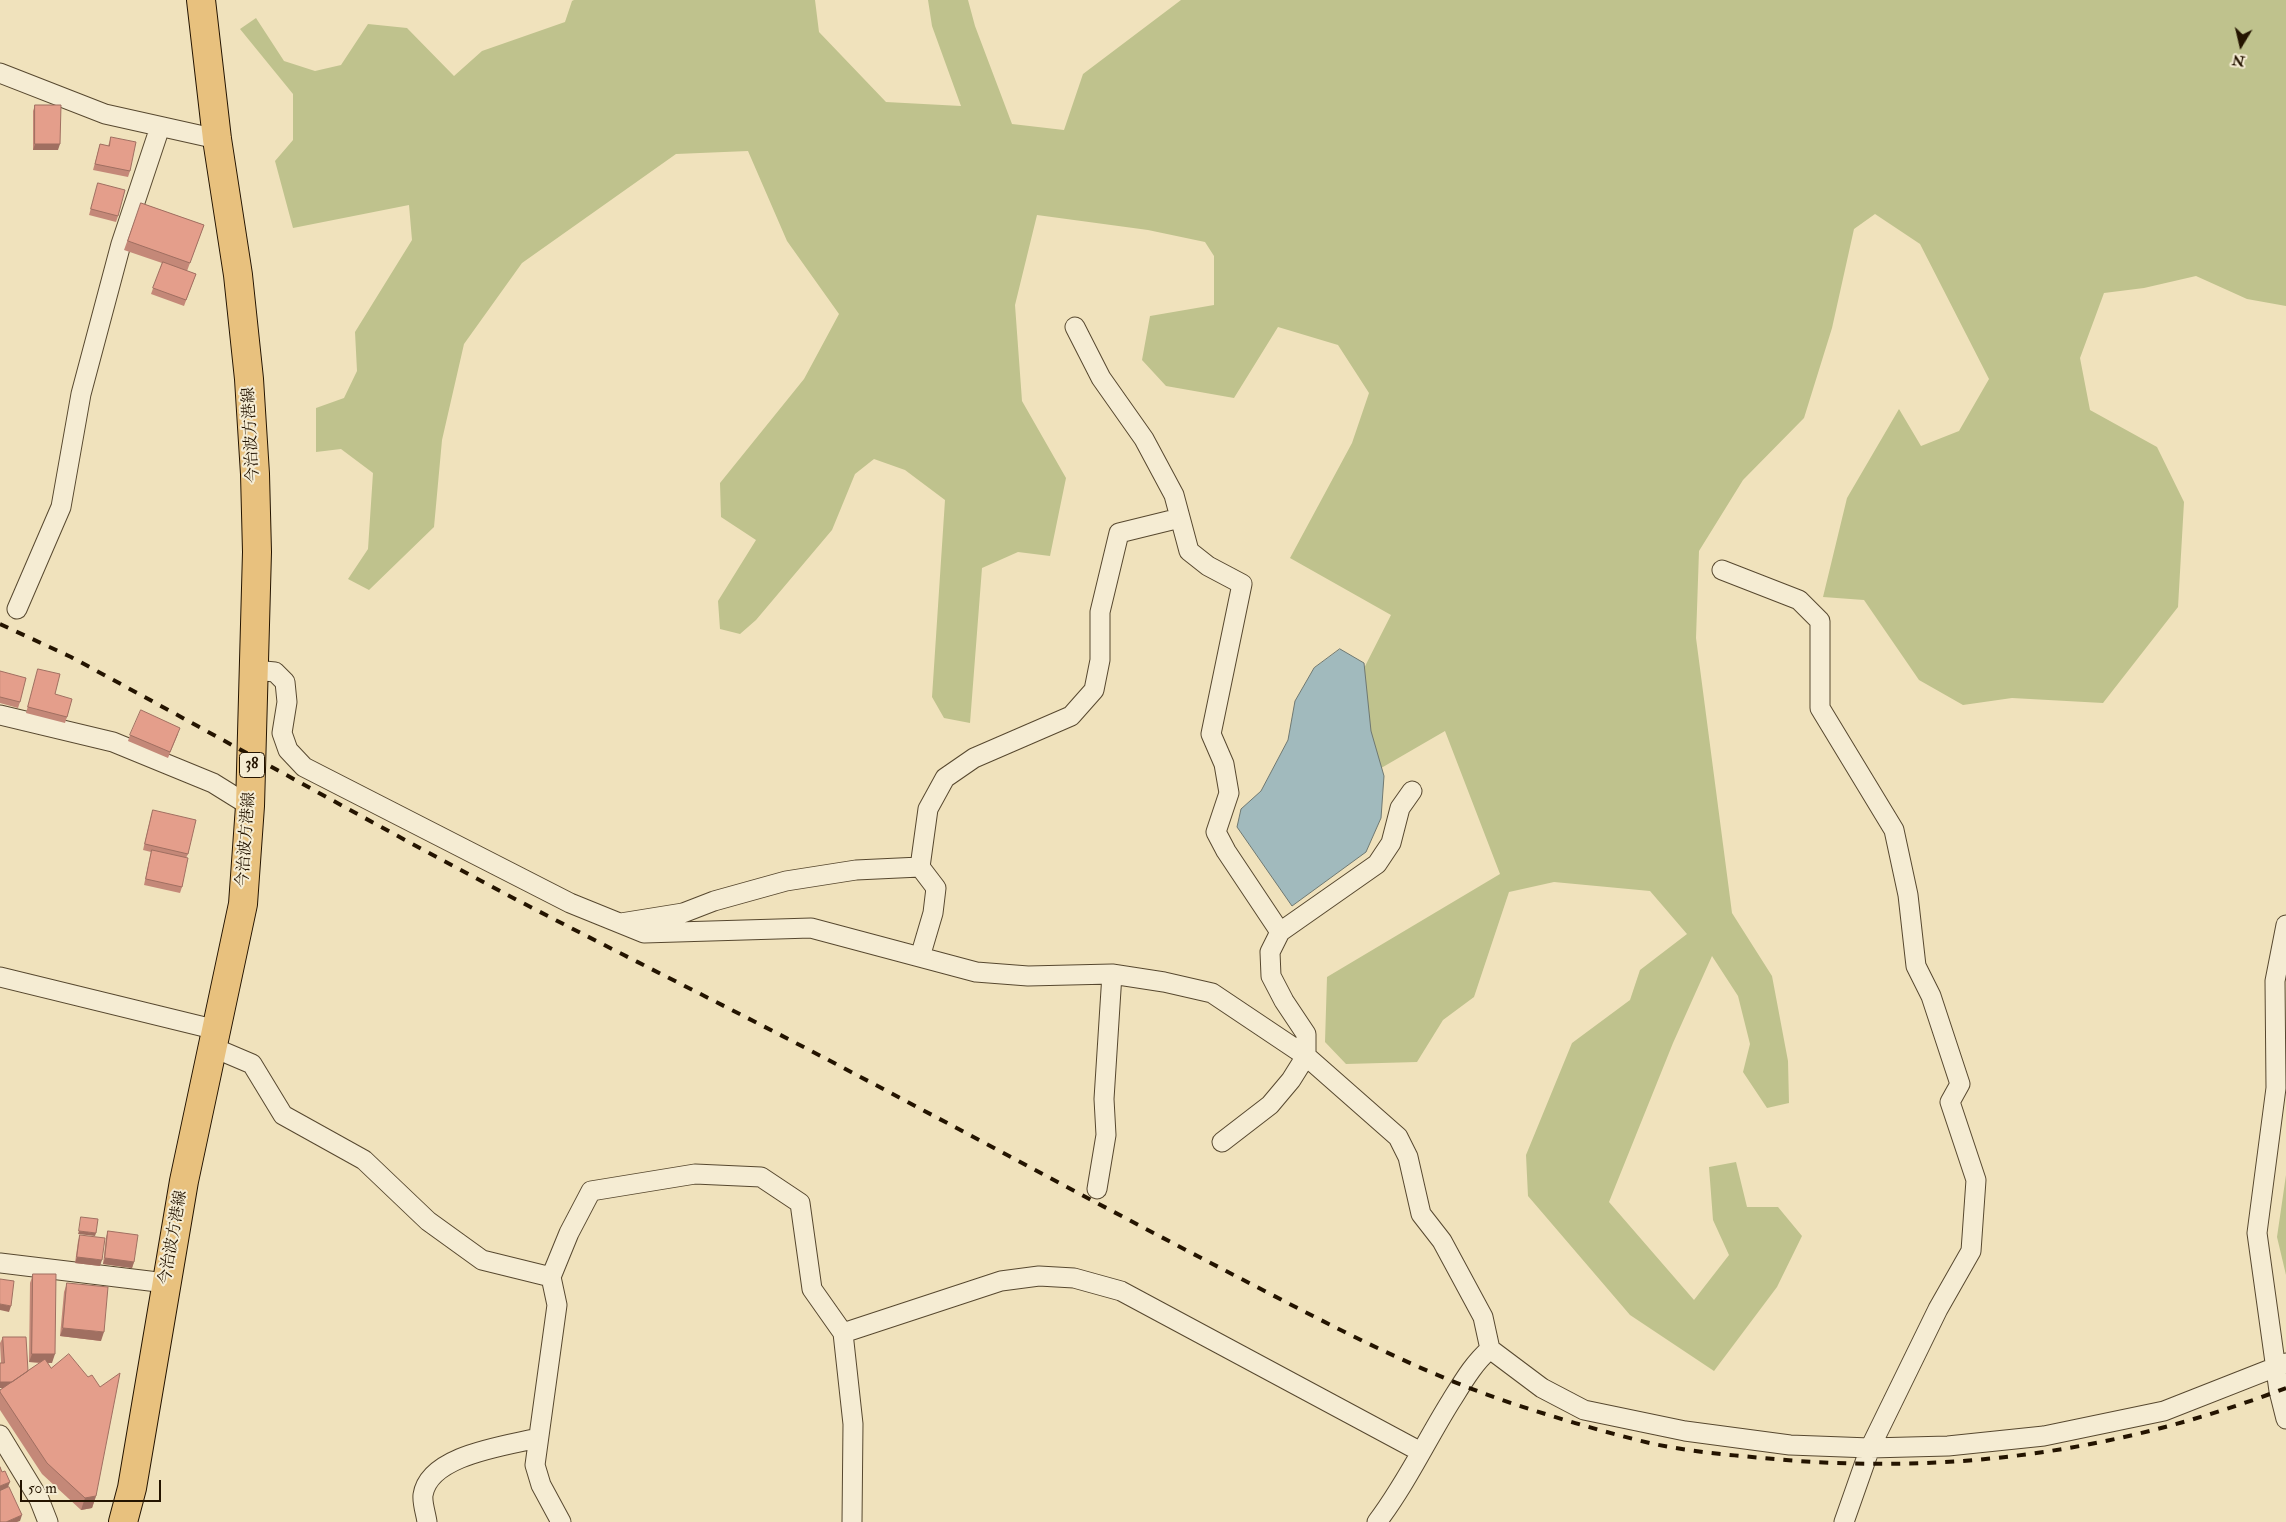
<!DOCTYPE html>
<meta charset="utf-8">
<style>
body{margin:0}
#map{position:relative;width:2286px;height:1522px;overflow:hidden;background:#f0e2bc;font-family:"IM FELL Double Pica",serif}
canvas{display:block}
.north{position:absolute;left:2216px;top:20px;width:50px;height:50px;-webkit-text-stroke:4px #f5ecd3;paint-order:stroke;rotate:189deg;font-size:14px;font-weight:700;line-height:20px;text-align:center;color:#241400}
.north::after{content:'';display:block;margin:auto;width:18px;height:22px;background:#241400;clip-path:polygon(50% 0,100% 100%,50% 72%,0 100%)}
.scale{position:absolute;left:20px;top:1480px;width:141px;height:22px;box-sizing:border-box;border:2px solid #241400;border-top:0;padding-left:6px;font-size:15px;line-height:18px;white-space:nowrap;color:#241400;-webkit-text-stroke:4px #f5ecd3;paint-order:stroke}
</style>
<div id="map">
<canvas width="2286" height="1522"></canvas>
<div class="north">N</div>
<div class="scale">50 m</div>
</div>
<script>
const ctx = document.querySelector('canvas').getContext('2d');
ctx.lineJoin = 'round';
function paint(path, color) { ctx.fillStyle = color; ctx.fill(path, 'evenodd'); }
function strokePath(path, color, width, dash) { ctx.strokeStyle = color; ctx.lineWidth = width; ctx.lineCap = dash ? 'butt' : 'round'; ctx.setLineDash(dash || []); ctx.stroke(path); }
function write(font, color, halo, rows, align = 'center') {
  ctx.font = font + ' "IM FELL Double Pica","Noto Serif JP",serif'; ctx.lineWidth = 4; ctx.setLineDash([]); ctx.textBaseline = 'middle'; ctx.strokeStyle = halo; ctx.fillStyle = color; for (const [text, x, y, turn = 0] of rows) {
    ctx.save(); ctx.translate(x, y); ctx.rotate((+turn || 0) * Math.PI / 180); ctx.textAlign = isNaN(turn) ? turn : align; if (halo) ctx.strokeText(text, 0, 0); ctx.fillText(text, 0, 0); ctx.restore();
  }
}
paint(new Path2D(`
 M574,0H815L819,32L886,102L961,106L932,26L928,0H968L975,26L1012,124L1064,130L1083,74L1181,0H2286V306L2247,299L2196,276L2144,288L2104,293L2080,358L2090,410L2157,447L2184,502L2178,607L2103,703L2012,698L1963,705L1919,680L1864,600L1823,597L1847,498L1899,409L1921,446L1959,431L1989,379L1920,244L1875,214L1854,229L1832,328L1804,418L1743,480L1699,551L1696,638L1732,913L1772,976L1788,1061L1789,1103L1767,1108L1743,1072L1750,1044L1738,996L1712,956L1673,1043L1609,1202L1694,1300L1729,1255L1713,1220L1709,1167L1736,1162L1747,1207H1778L1802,1236L1777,1287L1714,1371L1630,1315L1528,1196L1526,1155L1572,1043L1630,1000L1640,970L1687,934L1650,891L1554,882L1509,892L1474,997L1443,1020L1417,1062L1346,1064L1325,1042L1327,977L1500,874L1445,731L1376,771L1358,680L1391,615L1290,558L1352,443L1369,393L1338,345L1278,327L1234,398L1166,386L1142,360L1150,316L1214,305V256L1205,242L1148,230L1037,215L1015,305L1022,401L1066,478L1050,556L1018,552L982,568L970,723L944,718L932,697L945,500L905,470L874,459L855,474L832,530L756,620L740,634L720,629L718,601L756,540L721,517L720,483L804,379L839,314L787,241L748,151L676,154L522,263L464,344L442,440L434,527L369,590L348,579L368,549L373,473L341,449L316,452V408L344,398L357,371L355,332L412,240L409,205L293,228L275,161L293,140V94L240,29L256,18L284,61L315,71L341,65L368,24L407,28L454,76L482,51L565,22L572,1Z
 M2286,1175V1275L2277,1237Z`), '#bfc28d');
const water = new Path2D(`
 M1340,649L1364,663L1371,731L1384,776L1381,818L1366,852L1292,906L1237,827L1241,809L1261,791L1288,740L1295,701L1314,668Z`);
paint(water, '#a1babd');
strokePath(water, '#6f7871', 1);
const minor = new Path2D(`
 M0,73L105,114L217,139
 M1075,327L1101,378L1144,439L1174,495L1189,551L1208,566L1242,584L1211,734L1224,764L1229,793L1216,832L1226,851L1280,932
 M1722,570L1799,600L1820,621V708L1894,830L1908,895L1916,966L1931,996L1960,1084L1950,1102L1976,1180L1971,1251L1938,1309L1870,1448L1844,1522
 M17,609L61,507L81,394L121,244L160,127
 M254,670L275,672L285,682L287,702L282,733L288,750L304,767L570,903L644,933L811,928L976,972L1028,976L1112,974L1164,982L1212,993L1306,1056L1398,1137L1408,1157L1421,1214L1442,1241L1483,1317L1490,1349L1542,1388L1584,1410L1685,1431L1790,1445L1870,1448L1948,1446L2044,1436L2164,1411L2286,1363
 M0,715L113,742L213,783L250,806
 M920,867L936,888L933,913L920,957
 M621,923L683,913L714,901L786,881L856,870L920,867L928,809L945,778L974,758L1071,716L1094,690L1100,660V612L1119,533L1180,518
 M2286,925L2275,981L2276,1088L2257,1233L2279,1391L2286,1419
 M0,977L217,1030
 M212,1047L252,1064L283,1115L364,1160L428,1221L482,1260L551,1277
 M1222,1142L1270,1105L1291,1080L1306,1056V1034L1284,1001L1271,976L1270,952L1280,932L1377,864L1391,843L1400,808L1412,791
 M1097,1189L1106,1135L1104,1099L1112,974
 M0,1263L166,1283
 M843,1333L1001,1281L1039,1276L1074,1278L1121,1291L1421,1452
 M0,1435L39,1499L48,1522
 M427,1522C426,1514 422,1503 423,1495C429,1455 505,1446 538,1438
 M561,1522L541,1485L535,1465L557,1305L551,1277L569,1233L591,1191L695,1174L761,1177L800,1203L812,1289L843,1333L853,1424L852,1522
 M1377,1522C1406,1484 1426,1441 1451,1401C1463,1382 1473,1364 1490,1349`);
const primary = new Path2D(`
 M123,1522L132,1488L184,1181L243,904L250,806L257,552L255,474L249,379L238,275L217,139L201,0`);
strokePath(minor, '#57482f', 21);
strokePath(primary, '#241400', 30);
strokePath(minor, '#f5ecd3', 19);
strokePath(primary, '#e8c17e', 28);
strokePath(new Path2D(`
 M0,624L71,657C221,738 369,822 519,901C630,959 742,1014 853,1073C978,1139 1103,1207 1228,1272C1321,1320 1414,1371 1514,1404C1560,1419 1607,1433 1654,1444C1697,1453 1742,1456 1786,1460C1960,1474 2123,1450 2286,1388`), '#241400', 4, [9, 9]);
paint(new Path2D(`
 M35,105L58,150H33V111Z
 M111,137L130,171L128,177L93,170L100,144L108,146Z
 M98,183L118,216L116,222L89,215Z
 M141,203L204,225L187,271L196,274L184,306L151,294L162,263L124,250Z
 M38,669L67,717L65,723L26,713Z
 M0,671L20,702L18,708L0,703Z
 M178,734L168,758L128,741L130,735Z
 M153,810L188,854L186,858L182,887L180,893L144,885L151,852L143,850L151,816Z
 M108,1231L134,1262L132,1268L103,1264L106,1237Z
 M80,1235L100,1266L75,1263L78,1241Z
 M33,1274L52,1363H48L96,1496L92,1508L81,1510L42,1474L0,1410V1390L3,1388H0L1,1363L0,1343L3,1337L27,1371L40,1363L29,1362L30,1283Z
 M67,1283L101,1341L60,1336L64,1292Z`), '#c48878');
paint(new Path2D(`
 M35,144H60L58,150H33Z
 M79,1231L96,1233L95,1236L78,1234Z
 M77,1257L102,1260L100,1266L75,1263Z
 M105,1258L134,1262L132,1268L103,1264Z
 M0,1304L11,1306L9,1312L0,1310Z
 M63,1328L104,1332L101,1341L60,1336Z
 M32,1354H55L52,1363L29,1362Z
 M0,1382H13L11,1388H0Z
 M10,1482L8,1487L0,1491V1486Z
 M96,1496L92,1508L81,1510L85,1498Z
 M22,1515L20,1521L17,1522H6Z`), '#a06f61');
const building = new Path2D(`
 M35,105H61L60,144H35Z
 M111,137L136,142L130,171L95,164L100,144L109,146Z
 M98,183L125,190L118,216L91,209Z
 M141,203L204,225L190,263L128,241Z
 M163,262L196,274L186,300L153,288Z
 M38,669L60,674L55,694L72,699L67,717L28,707Z
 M0,671L26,678L20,702L0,697Z
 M141,710L180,728L170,752L130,735Z
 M153,810L196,820L188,854L145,844Z
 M152,850L188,858L182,887L146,879Z
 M81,1217L98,1219L96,1233L79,1231Z
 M108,1231L138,1235L134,1262L105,1258Z
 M80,1235L105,1238L102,1260L77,1257Z
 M33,1274H56L55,1354H32Z
 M0,1279L14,1281L11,1306L0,1304Z
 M67,1283L108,1287L104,1332L63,1328Z
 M3,1337H26L28,1371L12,1382H0V1363H4Z
 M69,1354L88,1377L92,1375L100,1387L120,1373L96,1496L85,1498L47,1463L0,1392V1390L45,1359L51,1368Z
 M0,1467L2,1472L5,1471L10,1482L0,1486Z
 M9,1487L22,1515L6,1522H0V1491Z`);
paint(building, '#e49e8b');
strokePath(building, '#a06f61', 1);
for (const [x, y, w] of [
 [252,765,25]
]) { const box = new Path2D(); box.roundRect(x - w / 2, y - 12.5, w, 25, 4); ctx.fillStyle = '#f5ecd3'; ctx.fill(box); strokePath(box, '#241400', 1); }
write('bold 15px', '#241400', null, [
 ["38",252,765]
]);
write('16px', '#241400', '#f5ecd3', [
 ["今治波方港線",252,435,-93],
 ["今治波方港線",247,840,-86],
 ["今治波方港線",174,1238,-80]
]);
</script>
